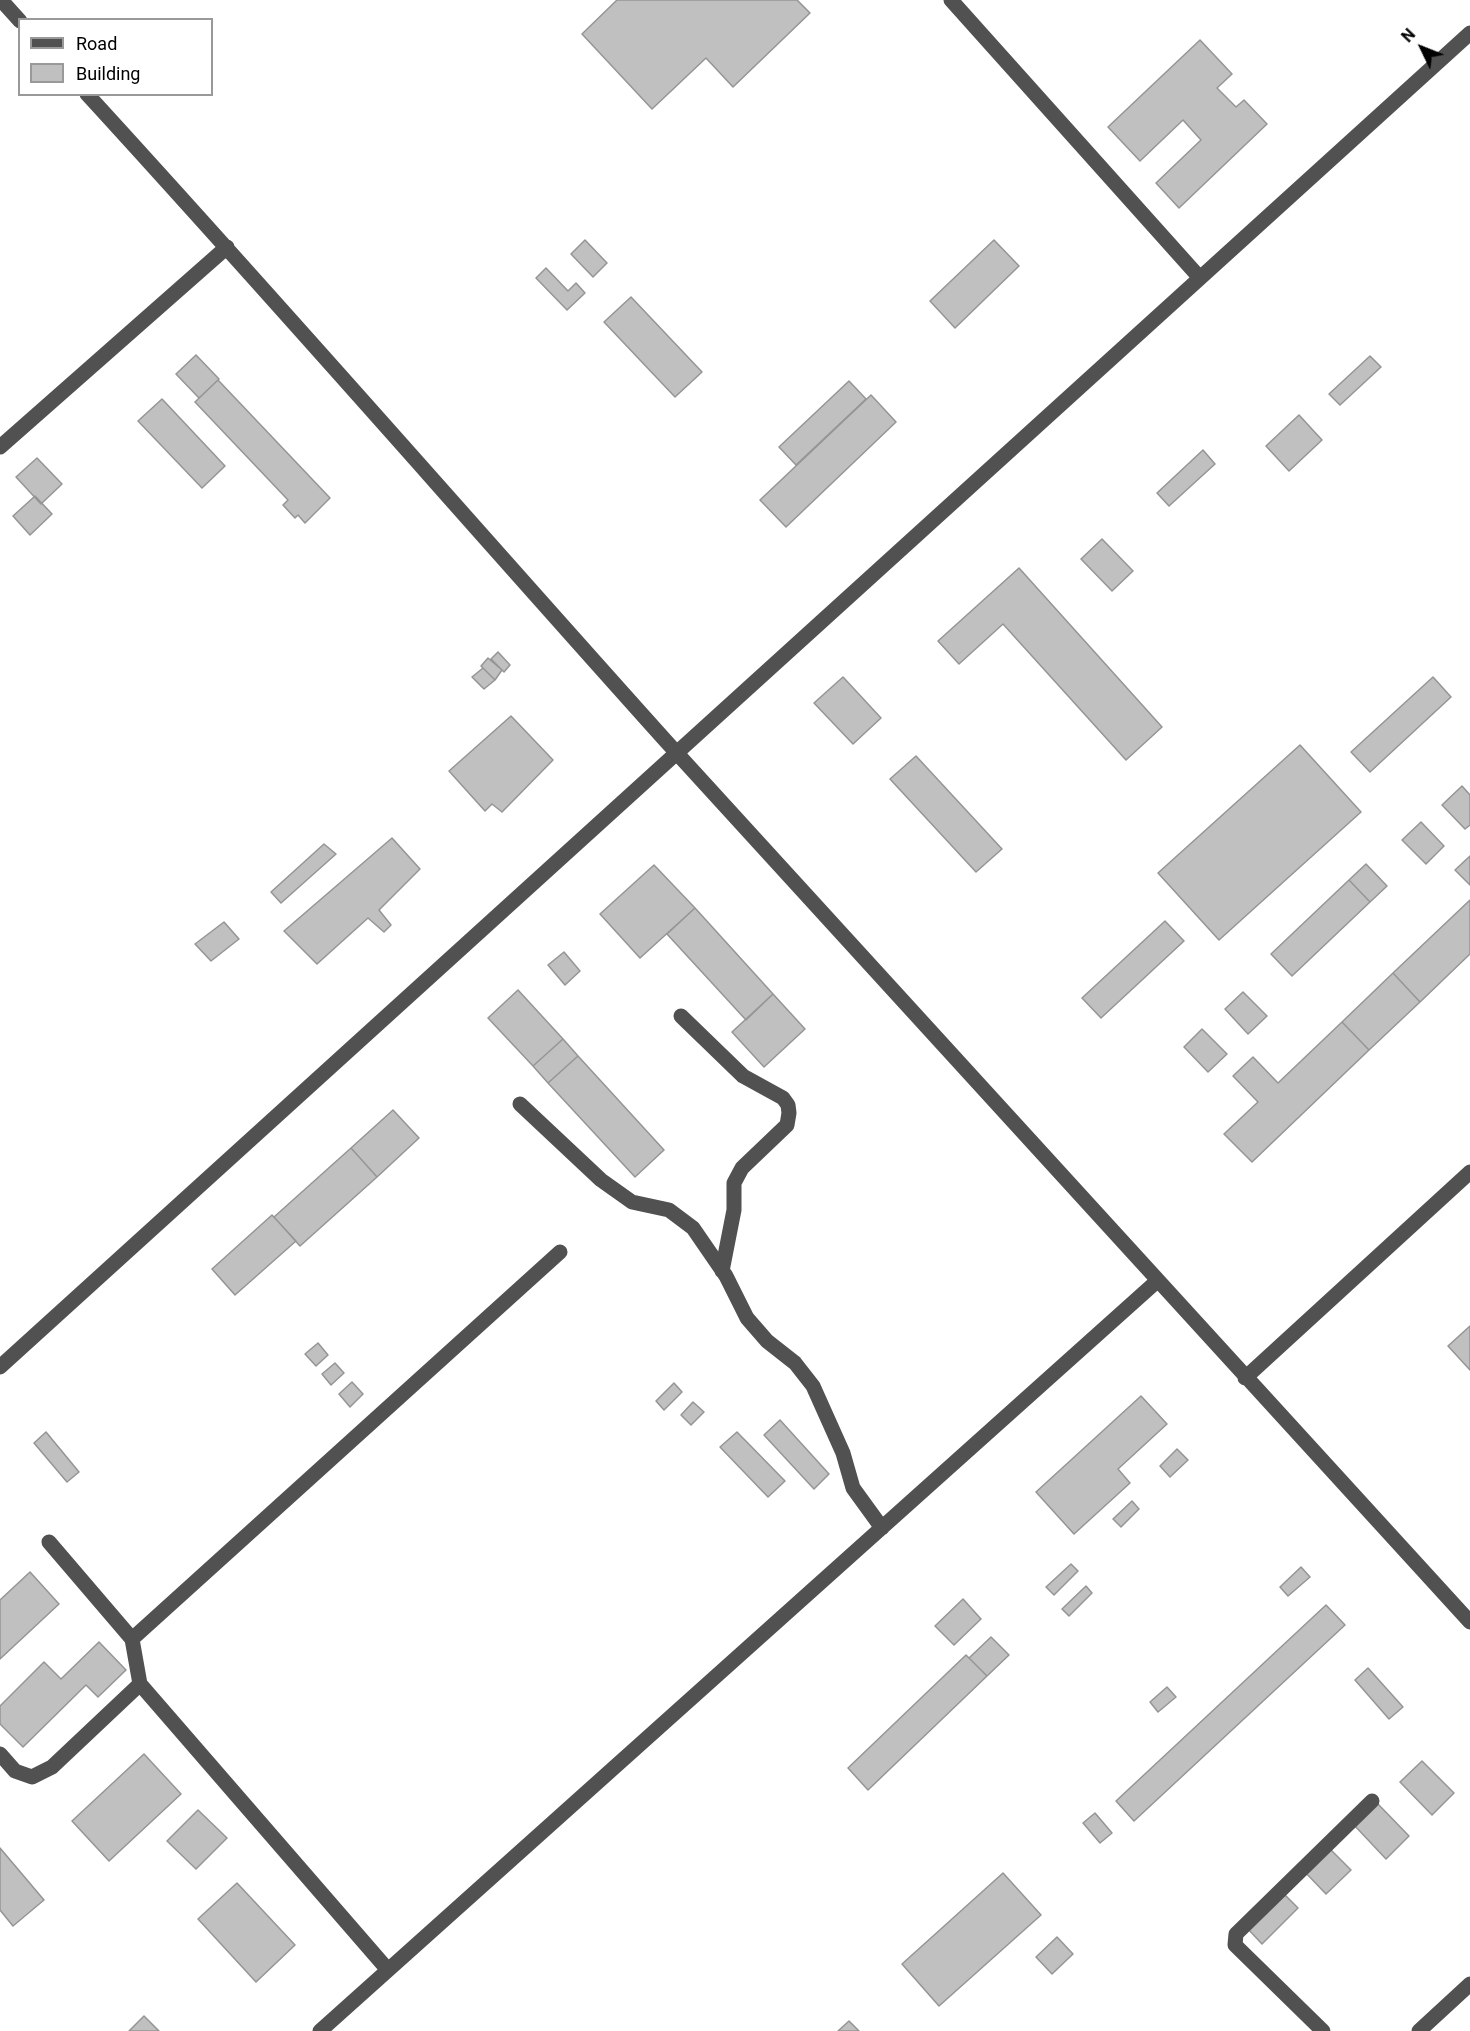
<!DOCTYPE html>
<style>
body{margin:0}
#map{position:relative;width:1470px;height:2031px;overflow:hidden;background:#fff;font-family:Roboto,sans-serif}
canvas{display:block}
.legend{position:absolute;left:18px;top:18px;width:195px;height:78px;box-sizing:border-box;background:#fff;border:2px solid #999;margin:0;padding:8px 10px;list-style:none;font-size:18px;color:#000}
.legend li{display:flex;align-items:center;gap:12px;height:30px}
.legend b{width:30px;border:2px solid #999}
.north{position:absolute;left:1392px;top:18px;width:60px;height:60px;-webkit-text-stroke:4px #fff;paint-order:stroke;rotate:313deg;font-size:16px;font-weight:700;line-height:24px;text-align:center;color:#000}
.north::after{content:'';display:block;margin:auto;width:21px;height:27px;background:#000;clip-path:polygon(50% 0,100% 100%,50% 72%,0 100%)}
</style>
<div id="map">
<canvas width="1470" height="2031"></canvas>
<ul class="legend">
<li><b style="height:8px;background:#515151"></b>Road</li>
<li><b style="height:16px;background:#c0c0c0"></b>Building</li>
</ul>
<div class="north">N</div>
</div>
<script>
const ctx = document.querySelector('canvas').getContext('2d');
ctx.lineJoin = 'round';
function paint(path, color) { ctx.fillStyle = color; ctx.fill(path, 'evenodd'); }
function strokePath(path, color, width, dash) { ctx.strokeStyle = color; ctx.lineWidth = width; ctx.lineCap = dash ? 'butt' : 'round'; ctx.setLineDash(dash || []); ctx.stroke(path); }
const building = new Path2D(`
 M617,0H797L810,13L733,87L706,58L652,109L582,34Z
 M1200,40L1232,74L1217,88L1236,107L1244,100L1267,124L1179,208L1156,183L1201,140L1183,120L1140,161L1108,127Z
 M585,240L607,263L593,277L571,254Z
 M994,240L1019,266L955,328L930,301Z
 M546,268L568,291L576,283L585,293L567,310L536,278Z
 M631,297L702,372L675,397L604,322Z
 M196,355L219,379L199,398L176,374Z
 M1370,356L1381,367L1340,405L1329,394Z
 M218,380L330,498L305,523L298,515L295,518L283,505L288,500L195,402Z
 M849,381L866,399L796,465L779,447Z
 M871,395L896,422L786,527L760,500Z
 M162,399L225,466L202,488L138,421Z
 M1299,415L1322,440L1289,471L1266,446Z
 M1203,450L1215,464L1169,506L1157,493Z
 M37,458L62,484L41,504L16,477Z
 M35,496L52,514L30,535L13,516Z
 M1102,539L1133,571L1112,591L1081,559Z
 M1019,568L1162,727L1126,760L1003,624L959,664L938,641Z
 M498,652L510,665L504,672L491,659Z
 M488,658L502,670L495,680L481,666Z
 M483,668L495,680L484,689L472,677Z
 M843,677L881,718L853,744L814,703Z
 M1433,677L1451,697L1370,772L1351,752Z
 M511,716L553,760L502,812L492,804L485,811L449,771Z
 M1300,745L1361,812L1219,940L1158,873Z
 M916,756L1002,849L976,872L890,779Z
 M1462,786L1470,795V825L1465,829L1442,805Z
 M1421,822L1444,846L1426,864L1402,840Z
 M392,838L420,869L379,910L391,925L384,932L368,918L317,964L284,931Z
 M324,844L336,854L281,903L271,892Z
 M1470,856V885L1455,870Z
 M1366,864L1387,886L1370,902L1349,880Z
 M654,865L695,908L640,958L600,914Z
 M1349,880L1370,902L1292,976L1271,954Z
 M1470,900V954L1420,1002L1393,973Z
 M695,908L773,994L746,1020L667,934Z
 M1165,921L1184,941L1101,1018L1082,998Z
 M224,922L239,939L211,961L195,944Z
 M564,952L580,971L565,985L548,965Z
 M1393,973L1420,1002L1369,1050L1342,1022Z
 M518,990L563,1039L533,1066L488,1018Z
 M1243,992L1267,1016L1248,1034L1225,1009Z
 M773,994L805,1029L764,1067L732,1032Z
 M1342,1022L1369,1050L1252,1162L1224,1134L1258,1102L1233,1076L1253,1057L1278,1083Z
 M1202,1029L1227,1054L1208,1072L1184,1047Z
 M563,1039L578,1056L548,1083L533,1066Z
 M578,1056L664,1150L635,1177L548,1083Z
 M393,1110L419,1138L377,1177L351,1148Z
 M351,1148L377,1177L300,1246L274,1217Z
 M272,1215L296,1241L235,1295L212,1269Z
 M1470,1326V1370L1448,1346Z
 M318,1343L328,1355L316,1366L305,1354Z
 M335,1363L344,1373L331,1385L322,1374Z
 M352,1382L363,1394L350,1407L339,1394Z
 M674,1383L682,1392L664,1410L656,1401Z
 M1141,1396L1167,1424L1118,1469L1130,1483L1074,1534L1036,1492Z
 M693,1402L704,1412L691,1425L681,1415Z
 M780,1420L829,1474L814,1489L764,1435Z
 M46,1432L79,1472L67,1482L34,1443Z
 M737,1432L785,1481L768,1497L720,1447Z
 M1177,1449L1188,1460L1170,1477L1160,1466Z
 M1132,1501L1139,1509L1121,1527L1113,1519Z
 M1071,1564L1078,1571L1054,1595L1046,1587Z
 M1301,1567L1310,1577L1288,1596L1280,1587Z
 M30,1572L59,1604L0,1659V1600Z
 M1086,1586L1092,1593L1069,1616L1062,1609Z
 M963,1599L981,1619L954,1645L935,1626Z
 M1326,1605L1345,1625L1134,1821L1116,1801Z
 M991,1637L1009,1655L987,1676L969,1658Z
 M99,1642L126,1670L98,1697L86,1685L23,1747L0,1724V1706L44,1662L61,1679Z
 M966,1655L987,1676L868,1790L848,1768Z
 M1368,1668L1403,1707L1389,1719L1355,1680Z
 M1167,1687L1176,1697L1158,1712L1150,1702Z
 M144,1754L181,1794L109,1861L72,1821Z
 M1422,1761L1454,1793L1432,1815L1400,1782Z
 M1377,1803L1409,1836L1386,1859L1354,1825Z
 M198,1810L227,1838L196,1869L167,1841Z
 M1095,1813L1112,1833L1100,1843L1083,1823Z
 M1328,1847L1351,1870L1326,1894L1304,1871Z
 M0,1848L44,1900L13,1926L0,1910Z
 M1003,1873L1041,1915L939,2006L902,1964Z
 M237,1883L295,1945L256,1982L198,1919Z
 M1284,1894L1298,1908L1262,1944L1248,1929Z
 M1057,1937L1073,1954L1052,1974L1036,1957Z
 M144,2016L159,2031H129Z
 M849,2021L859,2031H838Z`);
paint(building, '#c0c0c0');
strokePath(building, '#959595', 1.5);
strokePath(new Path2D(`
 M1,0L20,21
 M951,0L1200,278
 M87,94C286,311 478,532 674,750C938,1042 1203,1333 1470,1622
 M0,447L227,247
 M681,1016L743,1076L783,1098L788,1105L789,1113L787,1125L742,1168L734,1183V1210L722,1271
 M520,1104L601,1180L632,1202L669,1210L693,1228L726,1276L747,1318L767,1341L795,1363L813,1386L843,1453L853,1488L882,1528
 M0,1367L1470,33
 M1245,1378L1470,1172
 M49,1542L132,1639L140,1684L388,1970
 M132,1639L560,1252
 M0,1754L15,1771L32,1777L52,1767L140,1684
 M320,2031L1156,1282
 M1323,2031L1235,1945L1236,1934L1372,1801
 M1419,2031L1470,1984`), '#515151', 15);
</script>
